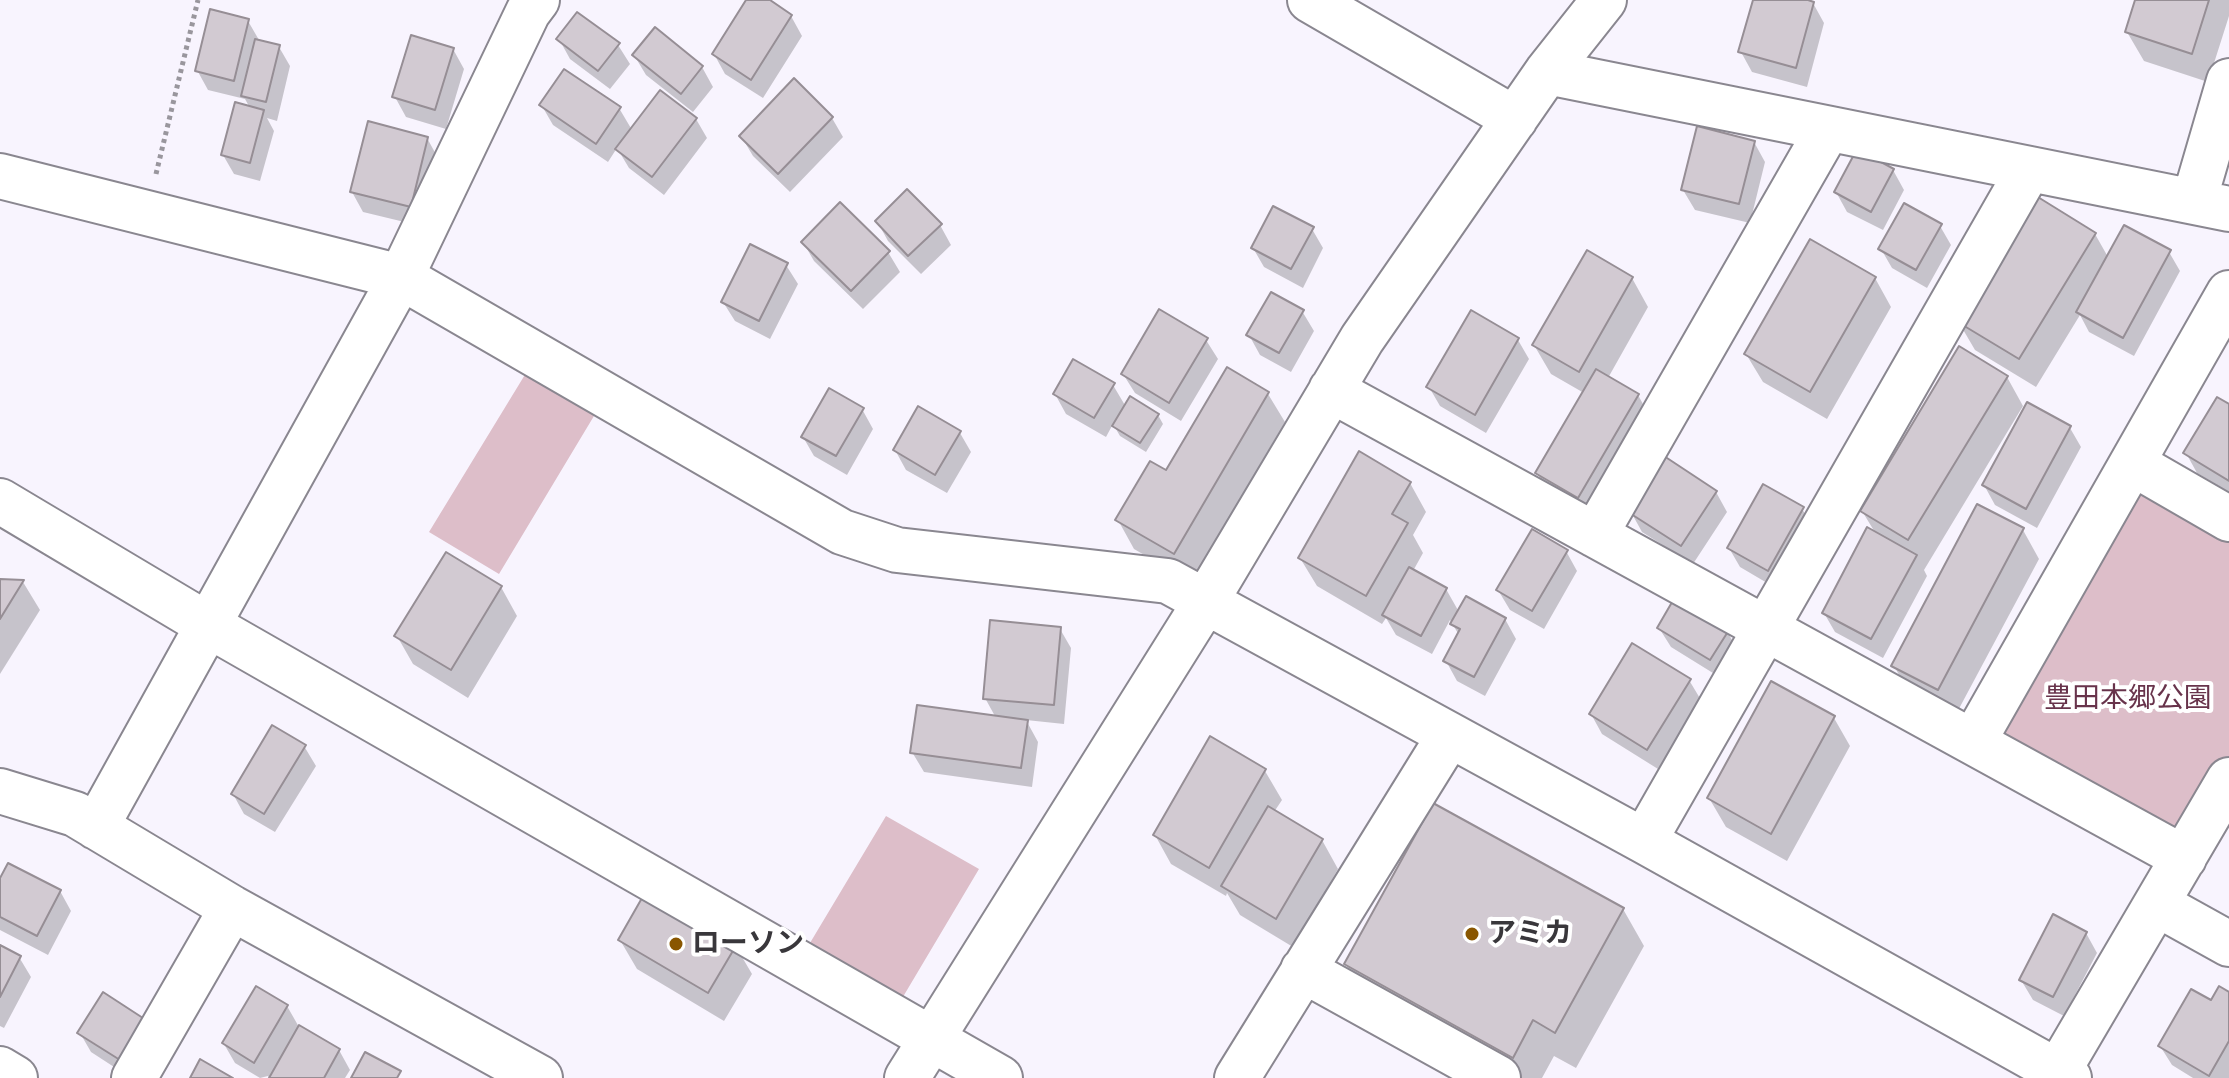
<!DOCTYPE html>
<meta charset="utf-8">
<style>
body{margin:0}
canvas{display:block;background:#f8f4fe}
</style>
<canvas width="2229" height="1078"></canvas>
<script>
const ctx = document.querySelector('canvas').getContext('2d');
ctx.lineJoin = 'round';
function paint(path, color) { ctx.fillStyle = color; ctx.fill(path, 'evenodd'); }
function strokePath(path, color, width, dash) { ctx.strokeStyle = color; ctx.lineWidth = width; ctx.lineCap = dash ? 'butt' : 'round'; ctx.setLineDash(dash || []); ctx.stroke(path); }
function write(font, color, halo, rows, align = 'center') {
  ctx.font = font + ' Montserrat,"Noto Sans JP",sans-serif'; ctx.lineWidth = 8; ctx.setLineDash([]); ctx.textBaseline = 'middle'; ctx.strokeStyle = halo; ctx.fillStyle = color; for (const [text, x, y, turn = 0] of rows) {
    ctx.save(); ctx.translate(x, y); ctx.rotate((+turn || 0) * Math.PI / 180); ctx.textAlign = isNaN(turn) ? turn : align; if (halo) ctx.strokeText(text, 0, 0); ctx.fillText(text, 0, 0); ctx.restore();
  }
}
paint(new Path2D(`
 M537,355L606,396L499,574L429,532Z
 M2141,469L2229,519V780L2193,843L1986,750Z
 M886,816L979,869L891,1017L798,963Z`), '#ddbec9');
paint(new Path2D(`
 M749,0H766L791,16L802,36L763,98L725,74L714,54Z
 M1755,0H1800L1813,3L1824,23L1807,87L1752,72L1741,52Z
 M2137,0H2229V16L2208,82L2144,61L2127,32Z
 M248,21L259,40L279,47L290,66L277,121L267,118L274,131L260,181L234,174L223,155L250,108L245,99L208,90L197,70Z
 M559,39L618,45L630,64L610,89L570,59Z
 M453,49L464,69L446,129L406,117L395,97Z
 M634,55L702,67L713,87L693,112L646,75Z
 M542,106L619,108L632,130L696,119L707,138L664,195L629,168L617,148L608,162L553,125Z
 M832,118L843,137L790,192L753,156L741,136Z
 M427,138L438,158L421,226L363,212L352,192Z
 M1754,142L1765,162L1750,223L1695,210L1683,190Z
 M1893,170L1904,190L1883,230L1847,212L1836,192Z
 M877,221L940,225L951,245L921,274L888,241Z
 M1940,226L1951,245L1927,288L1892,268L1881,249Z
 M1312,229L1323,248L1303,288L1264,267L1253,248Z
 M2095,234L2108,257L2169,252L2180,271L2134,356L2089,332L2080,315L2036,387L1975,350L1958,321Z
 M803,242L888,252L900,272L863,309L814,261Z
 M786,265L798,284L770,339L735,321L723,302Z
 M1632,278L1648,307L1608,378L1638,395L1654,424L1595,525L1554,502L1537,473L1584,393L1551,374L1534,345Z
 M1875,278L1891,307L1827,419L1763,382L1746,354Z
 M1302,311L1314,331L1291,372L1260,355L1249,335Z
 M1206,340L1218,359L1181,421L1135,393L1123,374Z
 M1518,340L1529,359L1486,433L1440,406L1429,387Z
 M2007,377L2023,406L1924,570L1927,576L1883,658L1835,632L1824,613L1876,534L1862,511Z
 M1113,385L1126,407L1158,415L1163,424L1146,452L1120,436L1113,424L1106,437L1066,414L1055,394Z
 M1268,394L1285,422L1191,582L1134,549L1118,520L1167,472Z
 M2229,407V492L2197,473L2186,453Z
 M862,409L873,429L847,475L814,456L803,437Z
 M2070,428L2081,447L2037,528L1995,505L1984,485Z
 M960,433L971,452L947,493L906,470L895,450Z
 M1410,483L1426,512L1413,535L1423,553L1413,571L1446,589L1459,612L1505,619L1516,639L1485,696L1457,681L1446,661L1459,635L1450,620L1432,654L1396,635L1386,618L1382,624L1317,586L1300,558Z
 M1716,492L1727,512L1693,564L1642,532L1631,512Z
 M1802,509L1814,528L1779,590L1740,567L1729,548Z
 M2023,530L2039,559L1954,718L1910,694L1894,666Z
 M1566,551L1577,571L1544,629L1510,610L1498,590Z
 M0,581L23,582L40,610L0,674Z
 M501,587L517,616L468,698L413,664L397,636Z
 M1659,628L1727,631L1738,651L1721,678L1671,647Z
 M1060,629L1071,648L1064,724L1026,720L1038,742L1032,787L924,772L912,752L996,718L985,698Z
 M1689,680L1701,700L1658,769L1602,734L1591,714Z
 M1834,718L1850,746L1787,861L1726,827L1709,798Z
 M304,746L316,766L275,832L244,814L233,794Z
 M1265,771L1282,800L1274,812L1322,840L1338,869L1293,947L1240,915L1227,893L1226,896L1171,864L1155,835Z
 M0,882L60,891L71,911L48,955L0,930Z
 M1623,909L1644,946L1576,1068L1554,1056L1542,1078H1506L1367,1001L1346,964Z
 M2086,933L2097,953L2064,1016L2033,1000L2021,980Z
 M620,940L735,945L752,974L724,1021L637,969Z
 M0,947L19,957L31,977L4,1028L0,1026Z
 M2229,994V1078H2193L2172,1065L2160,1046L2212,1003Z
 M104,995L131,1078L91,1052L80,1033Z
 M287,1006L299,1027L339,1050L350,1070L345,1078H269L268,1076L260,1078L235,1063L224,1044Z`), '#0003');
const building = new Path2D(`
 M746,0H770L792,15L751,80L712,54Z
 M1753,0H1808L1814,2L1796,68L1738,52Z
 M2135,0H2209L2192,54L2125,32Z
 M210,9L249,19L234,81L195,71Z
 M577,12L620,43L598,71L556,39Z
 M655,27L703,66L681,94L632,55Z
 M411,35L454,48L435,110L392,97Z
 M255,39L280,45L266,102L241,96Z
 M564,69L621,107L596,144L539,105Z
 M794,78L833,117L778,174L739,136Z
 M660,90L697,118L652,177L615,149Z
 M235,102L264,110L250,163L221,155Z
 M368,121L428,137L411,207L350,192Z
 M1697,126L1755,141L1739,204L1681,190Z
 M1857,149L1894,169L1871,212L1834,192Z
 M907,189L942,224L908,256L875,221Z
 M2033,194L2096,233L2019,359L1956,321Z
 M840,202L890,251L851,291L801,242Z
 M1904,203L1942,224L1916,270L1878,249Z
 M1273,206L1314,227L1291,269L1251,248Z
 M2124,225L2171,250L2123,338L2076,312Z
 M1810,239L1876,277L1810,392L1744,354Z
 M750,244L788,263L759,321L721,302Z
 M1587,250L1633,277L1579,372L1532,345Z
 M1271,292L1304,310L1279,353L1246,335Z
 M1159,309L1208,338L1169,403L1121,374Z
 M1471,310L1519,338L1475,415L1426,387Z
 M1959,346L2008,376L1908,540L1860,511Z
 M1073,359L1115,383L1094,418L1053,394Z
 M1227,367L1269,392L1174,554L1115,520L1150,461L1166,470Z
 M1596,369L1639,394L1578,498L1535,473Z
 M829,388L864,408L836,456L801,437Z
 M1130,396L1159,414L1140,443L1112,426Z
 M2217,397L2229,404V481L2183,453Z
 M2027,402L2071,426L2026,509L1982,485Z
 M918,406L961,431L935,475L893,450Z
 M1359,451L1411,482L1392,514L1408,523L1366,596L1298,558Z
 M1664,456L1717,491L1681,546L1628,512Z
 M1763,484L1804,507L1768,571L1727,548Z
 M1977,504L2024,528L1938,690L1891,666Z
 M1867,527L1917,555L1871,639L1822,613Z
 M1532,529L1568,550L1532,611L1496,590Z
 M446,552L502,586L451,670L394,636Z
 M1409,567L1447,588L1421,636L1382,615Z
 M0,579L24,580L0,619Z
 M1466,596L1506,618L1474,677L1443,661L1460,629L1450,624Z
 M1675,597L1729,630L1710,660L1657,628Z
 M990,620L1061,627L1054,705L983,699Z
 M1632,643L1691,679L1647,750L1589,714Z
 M1771,681L1835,716L1771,834L1707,798Z
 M917,705L1028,720L1021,768L910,753Z
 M272,725L306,745L264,814L231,794Z
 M1210,736L1266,769L1209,868L1153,835Z
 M1433,803L1624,908L1555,1033L1533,1020L1513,1058L1344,964Z
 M1268,806L1323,839L1276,919L1221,886Z
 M8,863L61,890L37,936L0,917V878Z
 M646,891L737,944L708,993L618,940Z
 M2053,914L2087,932L2053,997L2019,980Z
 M0,945L21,956L0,997Z
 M256,986L288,1005L254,1063L222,1043Z
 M2219,986L2229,992V1041L2209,1076L2158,1046L2191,989L2211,1000Z
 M103,992L146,1020L120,1060L77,1033Z
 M299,1025L340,1049L324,1078H269Z
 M365,1052L401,1071L397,1078H351Z
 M200,1059L233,1078H190Z`);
paint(building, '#d2cad2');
strokePath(building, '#968e95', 2);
const minor = new Path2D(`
 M1310,0L1515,119
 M1547,72L2229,209
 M0,176L401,277L842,532L897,550L1168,581L1644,841L2069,1078
 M2194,201L2229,81
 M1331,390L2184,858
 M2132,463L2229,519
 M0,501L208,625L1000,1078
 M1595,535L1828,129
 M1973,742L2229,293
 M0,791L75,814L232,908L540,1078
 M96,827L401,277L528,12L537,0
 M1644,841L2029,169
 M2157,904L2229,944
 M1303,970L1498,1078
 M0,1069L15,1078
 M134,1078L232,908
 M907,1078L1206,601L1362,339L1547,72L1604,0
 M1237,1078L1449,736
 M2054,1078L2229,780`);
strokePath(minor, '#8a8790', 48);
strokePath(new Path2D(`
 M156,174L198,0`), '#99969d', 5, [4, 4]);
strokePath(minor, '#fff', 44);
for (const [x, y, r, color] of [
 [1472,934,8,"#895600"],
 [676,944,8,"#895600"]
]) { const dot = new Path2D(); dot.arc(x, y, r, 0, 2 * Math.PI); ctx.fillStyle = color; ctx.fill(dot); strokePath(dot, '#fff', 3); }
write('28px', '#68334b', '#fff', [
 ["豊田本郷公園",2128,699]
]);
write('bold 28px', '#39373b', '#fff', [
 ["アミカ",1488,934],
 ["ローソン",692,944]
], 'left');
</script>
